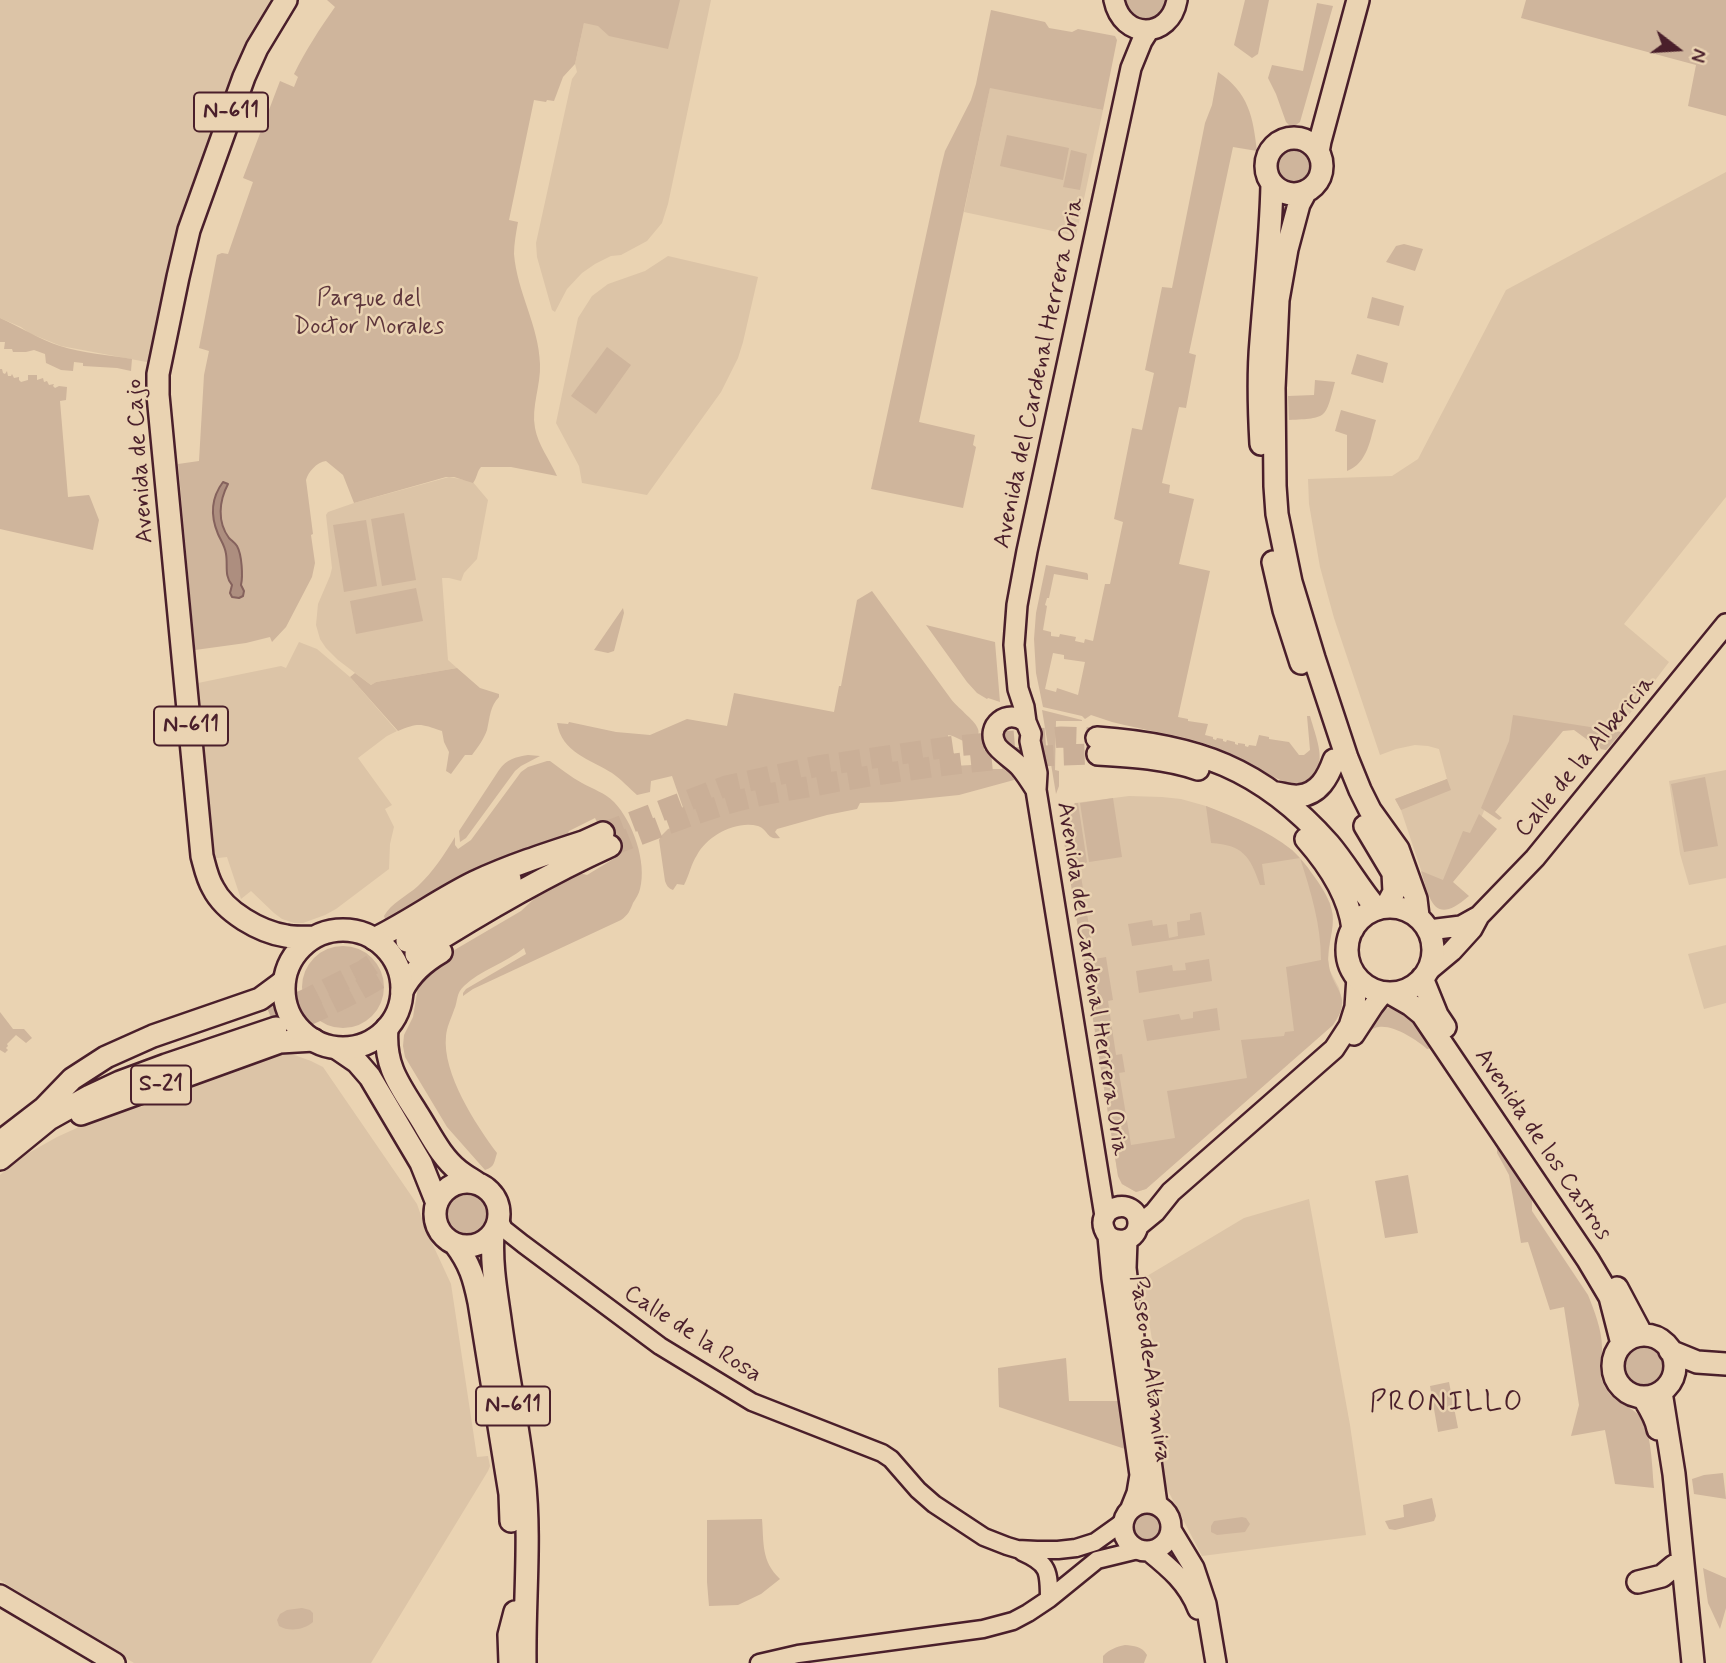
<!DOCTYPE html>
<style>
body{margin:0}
#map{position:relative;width:1726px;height:1663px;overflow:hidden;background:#ead3b2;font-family:Mynerve,sans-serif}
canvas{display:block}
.north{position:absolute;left:1642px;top:14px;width:70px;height:70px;-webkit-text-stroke:5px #ead3b2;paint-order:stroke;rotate:107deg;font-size:19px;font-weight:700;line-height:28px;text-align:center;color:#4a1f2b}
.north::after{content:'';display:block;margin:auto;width:24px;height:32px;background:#4a1f2b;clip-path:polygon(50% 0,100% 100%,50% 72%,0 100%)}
</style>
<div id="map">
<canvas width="1726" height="1663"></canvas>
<div class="north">N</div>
</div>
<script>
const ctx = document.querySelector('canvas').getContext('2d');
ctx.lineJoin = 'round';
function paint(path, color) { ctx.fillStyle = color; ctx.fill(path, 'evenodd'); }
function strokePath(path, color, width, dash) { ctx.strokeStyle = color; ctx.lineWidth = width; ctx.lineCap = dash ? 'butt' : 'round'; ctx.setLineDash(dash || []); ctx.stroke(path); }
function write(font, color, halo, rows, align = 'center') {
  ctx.font = font + ' Mynerve,sans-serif'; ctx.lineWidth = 5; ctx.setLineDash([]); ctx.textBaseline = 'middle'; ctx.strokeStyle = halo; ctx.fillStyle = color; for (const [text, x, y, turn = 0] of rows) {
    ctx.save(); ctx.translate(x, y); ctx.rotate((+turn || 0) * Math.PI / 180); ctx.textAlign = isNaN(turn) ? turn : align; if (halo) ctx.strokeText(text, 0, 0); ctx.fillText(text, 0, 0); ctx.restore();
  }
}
paint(new Path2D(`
 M0,0H274L259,24L231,82L185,202L170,257L152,363L61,346L29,333L21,327L0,318Z
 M594,0H711L668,204L662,223L647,241L621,255L611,256L595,264L582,273L567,289L555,312L552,310L537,257L536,243L572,79L577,72L575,64L587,9Z
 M990,87L1103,110L1076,236L964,212Z
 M1726,172V497L1624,624L1669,662L1616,732L1517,718L1512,747L1473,836L1446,883L1422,873L1401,810L1395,799L1447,779L1439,749L1428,746L1415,745L1396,749L1380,755L1334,618L1320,567L1309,504L1308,479L1392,476L1418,459L1506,290Z
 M668,256L758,277L743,342L738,358L721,392L647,495L582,483L579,466L556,423L578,318L592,296L608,284L645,271Z
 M449,477L472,481L488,500L477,559L464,573L461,581L449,578H442L448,660L457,668L376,682L371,685L338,660L326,648L320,639L316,625L318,604L330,576L332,568L326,515L328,512L354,503Z
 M299,642L317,649L350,677L397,731L387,736L358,758L392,805L385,809L394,827L390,844L389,869L336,909L325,915L303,923H294L282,919L274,913L251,891L241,899L227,857L209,859L196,686L198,683L281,666L286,668Z
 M1726,770V878L1689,885L1680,854L1669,781Z
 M1129,796L1162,797L1181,799L1206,806L1244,822L1267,834L1292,850L1308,868L1330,903L1333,915L1328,960L1329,969L1339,988L1342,1000L1340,1013L1333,1025L1146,1189L1136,1192L1122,1184L1118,1176L1064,841L1065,824L1068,815L1075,803Z
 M1726,945V1003L1704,1009L1688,954Z
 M286,1052L311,1061L323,1067L417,1204L426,1230L451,1284L477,1457L488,1456L490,1466L488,1471L371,1663H134L43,1608L0,1580V1175L25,1155L57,1137L90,1122L156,1096Z
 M1309,1199L1350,1425L1366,1535L1202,1556L1165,1485L1147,1354L1153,1346L1152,1340L1149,1321L1141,1313L1137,1282L1244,1218Z`), '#dcc4a7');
paint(new Path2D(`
 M327,0H680L668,49L609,36L598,26L584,23L575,64L563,77L554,101L547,100L546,102L534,100L509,220L518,222C516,233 514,244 514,254C517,292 539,326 540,364C541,385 531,407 535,428C538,445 550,460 557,476L511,467H481C477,471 477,478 473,483L454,477H446L354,503L343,475L326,461C317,462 308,472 306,480L313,534L311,535L315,563L312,577L286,627L272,642L270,637L246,643L195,650L178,464L199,461L204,375L209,351L199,348L217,255L222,253L228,254L253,182L243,178L280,81L294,87L298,77L294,74C306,50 320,28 335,7Z
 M1125,0H1167C1162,27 1130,27 1125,0Z
 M1245,0H1269L1258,54L1252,58L1234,45Z
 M1526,0H1726V116L1688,106L1696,65L1521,18Z
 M1317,3L1333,6L1300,122L1292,128L1286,122L1276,94L1268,78L1272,65L1303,71Z
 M991,10L1045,22L1049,28L1072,32L1078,29L1115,36L1117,40L1103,110L990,88L919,422L975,435L973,445L976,447L963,508L871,489L940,171L945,151L971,100L976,84Z
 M1218,72C1249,93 1253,117 1257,151L1233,147L1189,353L1196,355L1186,408L1179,407L1162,483L1170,485L1169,493L1194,499L1179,564L1210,571L1178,717L1188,719V721L1208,724L1205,735L1213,737V739L1216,740L1217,738L1223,739V741L1226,742L1227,740L1235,742V744L1238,745V743L1245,744V746L1248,747L1249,745L1256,746L1259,735L1269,737V739L1289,742L1299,755H1304L1310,750L1307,716H1310C1318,745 1333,773 1295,786C1266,776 1241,757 1212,746C1180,734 1145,731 1112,722C1105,720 1098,717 1091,715L1085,719L1082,716L1043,707L1036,673L1034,639L1036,613L1046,565L1087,573L1088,575V580L1054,574L1049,598H1047L1045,605L1047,606L1043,630L1051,632V636L1059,637L1060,634L1076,637L1075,641L1084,643L1085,639L1093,641L1105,584H1110L1123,522L1114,519L1132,428L1142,430L1154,373L1145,370L1162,287L1172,288L1205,123L1212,105ZM1053,653L1064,655V659L1085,662L1078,695L1057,688L1056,692L1045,689Z
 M1007,135L1069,148L1063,180L1000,166Z
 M1275 166a20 20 0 1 1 40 0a20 20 0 1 1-40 0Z
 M1071,150L1087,154L1080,190L1063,187Z
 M1404,244L1423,249L1415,271L1386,262L1396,246Z
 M1372,297L1404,306L1399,326L1367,318Z
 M0,318C20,327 39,339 60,346C83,353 108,355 132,359L131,371L117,368L83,366V363L74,362L73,371L61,370L46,363L45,354L34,350L26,352H13L12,349H4L5,342H0Z
 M607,347L631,365L596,414L571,396Z
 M1357,354L1388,363L1383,383L1351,374Z
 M0,369H2L3,373L5,374L7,371L8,376H11L12,374L14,378L19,377V380L21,382L28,380V375H37V380L43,378L44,382L47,381L49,385L54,384L53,386L55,388L59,386L67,387L66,400L60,401L68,497L89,495L90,497L99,520L93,550L0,529Z
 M1315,380L1335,382C1325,419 1328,418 1289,420L1288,396L1314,395Z
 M1341,410L1376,420C1370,439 1368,463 1347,471V435L1335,431Z
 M404,513L416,580L382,586L371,519Z
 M366,520L377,586L344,592L333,525Z
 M416,588L423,621L356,634L350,601Z
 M872,591L951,699C956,706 975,721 977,727C980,732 978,734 977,739C967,748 959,736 948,735L952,766L972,765L975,769H1003L1013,775L1014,780L959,795L891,802L860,803L857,809L827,815L777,829L775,832L780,838C766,840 769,830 758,826C736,820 707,836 697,855C691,864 689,876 684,885L677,884L673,890C668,888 667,886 665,881L659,840L661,836L668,829L688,822L672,776L651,781L650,792L637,795C629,788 621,779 612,773C590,759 562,753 557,723L568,724L569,722L616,732L650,735L687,719L727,726L734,693L834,712L839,686H841L857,600Z
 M623,608L624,613L614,651L608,653L594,650Z
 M926,625L995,642L1000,702L988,698L987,699L977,693L967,682Z
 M457,668L480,688L499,694V697C490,706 490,717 487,730C484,739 478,747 472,755H465L451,774L446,771L449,752L444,742L442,731C421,724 419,722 398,731L350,677L355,673L371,685L376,682Z
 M1042,710L1082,720V721H1056L1055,770L1059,771V786L1056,794Z
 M1513,715L1520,716L1622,732L1606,750L1600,749L1574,730L1563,731L1495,812L1502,818L1499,820L1481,808L1509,741Z
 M528,755L540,756L521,766L515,771L466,838L460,842L459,831L499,770C507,759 515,757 528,755Z
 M547,761H550C561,769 571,777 582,783C593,789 605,793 614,802C633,822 647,862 640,889C639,894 636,898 633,903C630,911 628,915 621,920L473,989L463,996V993L466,989L526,954L524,948C506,963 480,970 464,986C456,993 458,1001 454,1010C451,1019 447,1026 446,1036C442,1073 476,1125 497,1153C494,1162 495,1167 485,1170L447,1127L405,1057L403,1046L404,1035L413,1017L418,987L421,979L451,952L521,911L535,898L566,879L579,873L587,875L615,858L595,818L569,831L566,839L387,924L384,916C391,903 407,896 418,886C433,872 444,855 455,837V845L458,849L471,840L521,772L528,767Z
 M1705,777L1718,846L1684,852L1671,784Z
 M1447,779L1451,790L1401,810L1395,799Z
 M1113,798L1122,857L1089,862L1080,803Z
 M1075,803H1078L1087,862L1086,863L1068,866C1064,843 1060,823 1075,803Z
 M1206,806C1235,817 1267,830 1292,850C1301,858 1309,869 1316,879C1323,889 1330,900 1332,912C1336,930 1325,948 1329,966C1333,991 1354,996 1333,1025L1146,1189L1136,1192L1122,1184L1118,1176L1083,955L1093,953L1095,959L1106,957L1113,1000L1108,1001L1116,1055L1122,1054L1125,1072L1119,1073L1131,1145L1175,1138L1167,1091L1247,1078L1241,1040L1284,1036L1285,1032L1294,1031L1286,967L1321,960C1321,925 1311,892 1300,858L1262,864L1265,885H1260C1250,856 1243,845 1211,843Z
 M1479,814L1497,829L1453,882L1469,896C1435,926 1430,902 1421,871L1443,880L1463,831L1470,833Z
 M1081,876L1092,945L1081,947L1070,878Z
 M1201,912L1205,935L1132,946L1128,924L1152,920L1153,926L1167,924L1169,938L1178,936L1177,922L1190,920V914Z
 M302 987a41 41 0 1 1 82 0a41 41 0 1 1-82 0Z
 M1209,959L1212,981L1139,993L1136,971L1172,965L1173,971L1186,970L1185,963Z
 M1395,1007L1408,1010L1432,1048L1427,1049C1417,1040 1394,1025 1379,1027C1373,1027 1368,1033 1364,1036L1382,1009Z
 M1217,1008L1220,1030L1147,1041L1143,1020L1179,1014L1181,1020L1193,1018V1012Z
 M0,1012L13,1029H24L32,1038L26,1043L16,1035L7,1044L8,1046L6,1048L8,1050L5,1053L0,1050Z
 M1499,1147L1532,1200V1211L1588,1295C1594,1310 1602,1330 1602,1347C1603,1360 1597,1370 1603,1383C1612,1403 1626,1403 1639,1415C1652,1428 1652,1470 1654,1488L1615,1484L1605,1430L1571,1436L1579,1405L1564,1307L1550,1310L1528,1242L1521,1243L1509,1175L1497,1153V1149Z
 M1408,1175L1418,1233L1385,1238L1375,1181Z
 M447 1215a21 21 0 1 1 42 0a21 21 0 1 1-42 0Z
 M1623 1367a21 21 0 1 1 42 0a21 21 0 1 1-42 0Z
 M1066,1358L1069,1401H1118L1125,1449L999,1407L998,1368Z
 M1449,1382L1458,1428L1438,1432L1430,1386Z
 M1723,1473L1726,1499L1694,1494L1692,1479L1704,1475Z
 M1432,1498L1436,1516L1434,1521L1395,1530L1389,1529L1385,1521L1404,1517L1403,1505Z
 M1130 1526a17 17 0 1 1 34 0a17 17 0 1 1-34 0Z
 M1242,1517L1246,1518L1250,1524L1245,1532L1217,1535L1211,1532V1526L1214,1521Z
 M762,1519C764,1543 761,1561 780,1579L761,1594L738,1605L709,1606L707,1582V1520Z
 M1703,1568L1726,1578V1608L1720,1629L1708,1603Z
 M302,1608L310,1610L313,1613V1622C304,1630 289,1632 279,1626L277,1620L280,1614L287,1610Z
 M1125,1645C1134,1646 1142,1646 1147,1655L1144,1663H1103V1656C1110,1649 1116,1647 1125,1645Z`), '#cfb59c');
const water = new Path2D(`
 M223,482L228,484C219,501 217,522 229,538C232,541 235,543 237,546C242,555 243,576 241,585L244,591L243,596L239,598L232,597L230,593L232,585C224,576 228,565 226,554C225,546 221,541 218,534C210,515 211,498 223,482Z`);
paint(water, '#ad8e7f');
strokePath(water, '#85625d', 2);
strokePath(new Path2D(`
 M603,833L726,786L818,766L955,746L1061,737L1097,738
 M610,846C649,831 689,815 730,803C764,793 800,789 834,782C922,767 1009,755 1098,754
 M270,1015L307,999L364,970L407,941
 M276,1028C326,1009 373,985 416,954`), '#caaf97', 21, [21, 10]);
const tertiary = new Path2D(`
 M499,1219L504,1229L523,1244L660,1346L752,1402L882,1453L891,1459L918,1490L934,1504L984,1537L1007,1546L1017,1549L1037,1550H1058L1076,1548L1095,1542L1123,1522
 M1022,1552C1049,1564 1049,1571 1049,1599
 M759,1663L798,1654L983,1629L1013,1621L1028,1613L1049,1599L1097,1560L1138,1550`);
const secondary = new Path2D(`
 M1114,0C1122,40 1170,40 1177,0
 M1026,722C1007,708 985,726 996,745C999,751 1014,760 1020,767C1026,774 1031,782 1036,790
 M1429,930L1461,926L1479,916
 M1428,971L1452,951L1472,929L1479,916L1535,858L1726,624
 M1354,1035L1373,1006L1384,992
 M1105,1216L1036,790L1037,773L1030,741L1031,734L1026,722L1024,707L1018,689L1014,645L1017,605L1027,551L1131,68L1142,41L1149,30
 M1138,1226L1155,1212L1171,1192L1334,1049L1349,1026L1355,1007L1357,977
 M1108,1236C1119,1244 1137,1241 1138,1224C1139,1194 1087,1206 1108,1236L1112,1278L1140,1475L1137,1493L1131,1508
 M1127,1240L1126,1268L1135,1346L1157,1504
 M1123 1527a24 24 0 1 1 48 0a24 24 0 1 1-48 0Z
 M1171,1530L1194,1568L1206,1604L1216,1663
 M1149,1551C1170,1568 1188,1583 1198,1609
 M0,1595L115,1663`);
const primary = new Path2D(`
 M1266 166a28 28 0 1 1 56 0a28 28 0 1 1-56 0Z
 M1318,152L1320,141L1358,0
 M1306,191L1299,204L1287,249L1278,300L1274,388L1275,486L1277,514L1291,582L1314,658L1347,758L1360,790L1370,810L1398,849L1416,899L1418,916
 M1261,444C1259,409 1258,375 1261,341C1265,288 1271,236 1272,184
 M1273,562L1284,610L1301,663
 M1097,738C1196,745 1262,768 1329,844C1346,864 1359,888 1377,909
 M1098,754C1132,756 1166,758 1198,769
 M1276,793C1283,794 1292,797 1299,796C1319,794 1328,777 1334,760
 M1365,826L1393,873L1394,892L1386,907
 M1306,839C1328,864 1349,894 1353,929
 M570,848L603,833
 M1347 950a43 43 0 1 1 86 0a43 43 0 1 1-86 0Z
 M374,939C409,922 440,899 475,882C509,866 546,854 583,842
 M407,941L510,879
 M416,954C479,914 542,877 610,846
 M1422,978L1437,1015L1445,1027
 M402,991C411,973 424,962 441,952
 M1390,993L1411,1005L1422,1014L1588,1260L1610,1297L1622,1344
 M387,1028C384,1065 398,1083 417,1113C430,1133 440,1156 459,1171C464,1175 471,1179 477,1183
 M338,1049L357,1062L370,1077L421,1163L437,1203
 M81,1114L280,1042L314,1040
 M0,1142L44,1108L72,1079L106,1057L153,1036L260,999L283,982
 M0,1159L49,1119L90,1096L120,1082L166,1065L276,1028
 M435 1214a32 32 0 1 1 64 0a32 32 0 1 1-64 0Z
 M493,1234C491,1263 496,1291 500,1319C507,1372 518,1424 524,1477C531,1538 524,1601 525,1663
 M455,1244C470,1264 474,1278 479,1302L510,1494L511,1521
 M1617,1288L1642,1335
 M1613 1366a31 31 0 1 1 62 0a31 31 0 1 1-62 0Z
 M1670,1351L1697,1362L1726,1364
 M1661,1392L1674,1474L1693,1663
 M1643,1397C1649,1407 1656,1417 1658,1429
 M1638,1582L1662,1576L1674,1566
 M510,1663L509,1635L515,1612`);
const trunk = new Path2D(`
 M286,0L257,48L244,77L189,230L178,277L158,374V395L202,856C205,867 207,878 213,888C225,912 260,932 286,936C295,938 304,937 314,937
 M284 989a59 59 0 1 1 118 0a59 59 0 1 1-118 0Z`);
strokePath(tertiary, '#4a1f2b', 21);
strokePath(secondary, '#4a1f2b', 24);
strokePath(primary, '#4a1f2b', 26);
strokePath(trunk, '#4a1f2b', 26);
strokePath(tertiary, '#ead3b2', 16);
strokePath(secondary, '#ead3b2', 19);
strokePath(primary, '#ead3b2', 21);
strokePath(trunk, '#ead3b2', 21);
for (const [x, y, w] of [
 [231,112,74],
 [191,726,74],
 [161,1085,60],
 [513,1406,74]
]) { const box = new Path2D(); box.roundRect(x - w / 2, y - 19.5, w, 39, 5); ctx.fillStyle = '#ead3b2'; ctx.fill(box); strokePath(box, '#4a1f2b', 2); }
write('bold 23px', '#4a1f2b', null, [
 ["N-611",231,112],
 ["N-611",191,726],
 ["S-21",161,1085],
 ["N-611",513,1406]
]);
write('24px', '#5e363c', '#ead3b2', [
 ["Parque del",369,300],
 ["Doctor Morales",369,328]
]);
write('24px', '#4a1f2b', '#ead3b2', [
 ["Avenida del Cardenal Herrera Oria",1040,373,-78],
 ["Avenida de Cajo",141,461,-94],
 ["Calle de la Albericia",1586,757,-50],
 ["Avenida del Cardenal Herrera Oria",1091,979,81],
 ["Avenida de los Castros",1542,1145,56],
 ["Calle de la Rosa",692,1335,33],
 ["Paseo de Altamira",1149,1369,82]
]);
ctx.letterSpacing = '2px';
write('28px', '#4a1f2b', '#ead3b2', [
 ["PRONILLO",1447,1404]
]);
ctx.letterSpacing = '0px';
</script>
